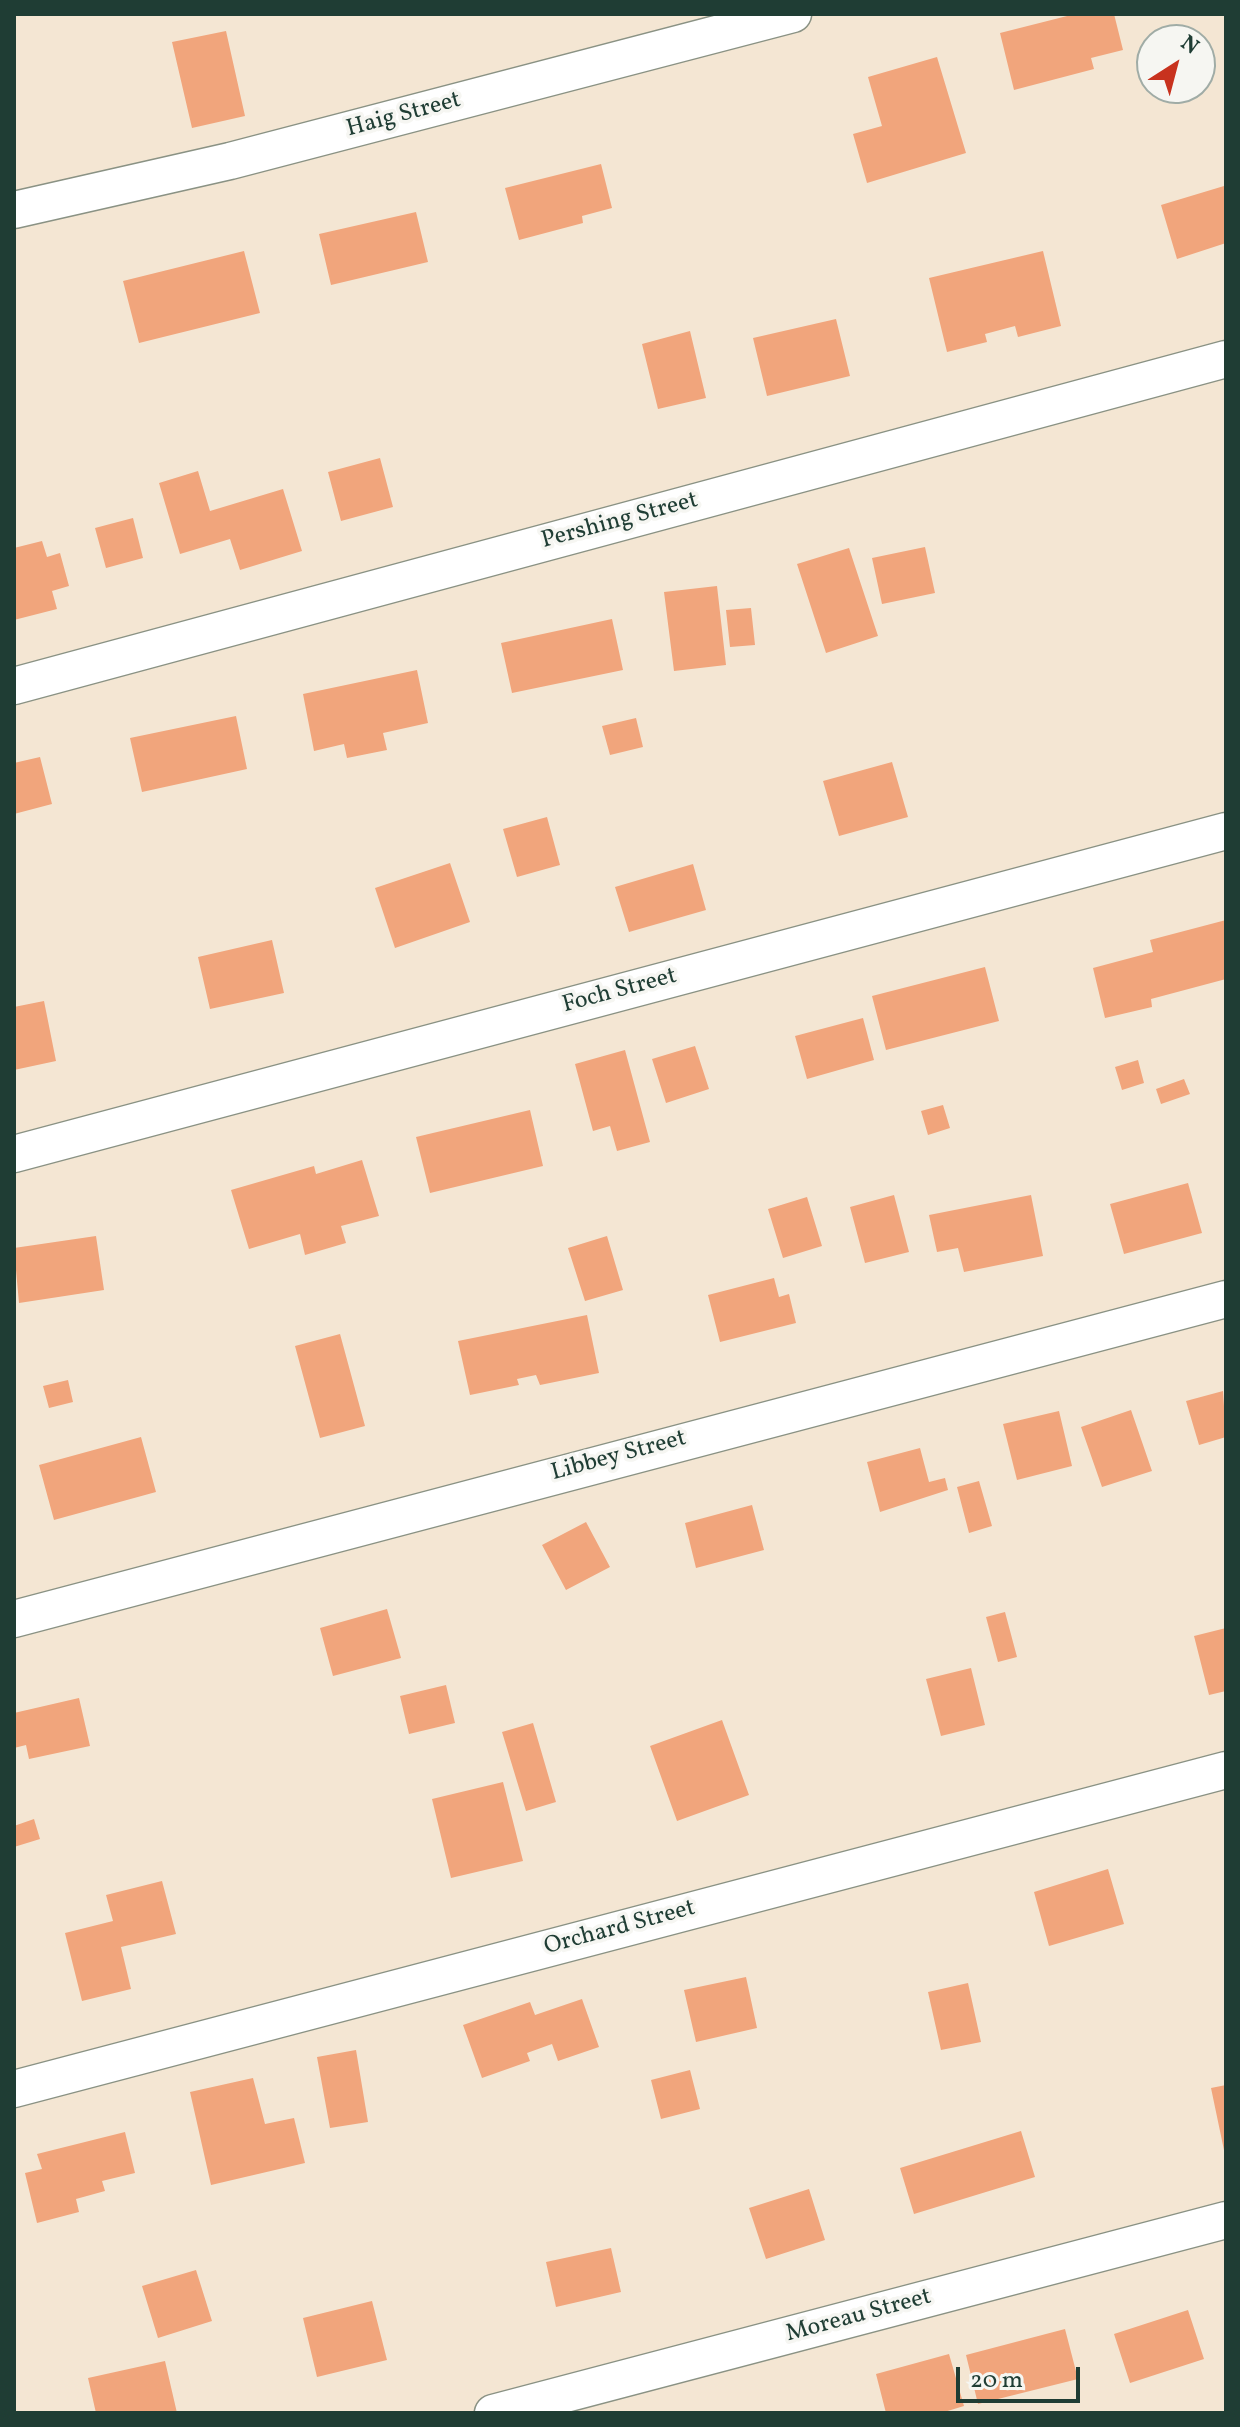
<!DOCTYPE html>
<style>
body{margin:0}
#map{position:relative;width:1240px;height:2427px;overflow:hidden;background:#f4e6d3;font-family:Vollkorn,serif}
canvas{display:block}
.frame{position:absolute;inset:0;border:16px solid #1f3d34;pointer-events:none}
.north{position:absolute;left:1136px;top:24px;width:80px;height:80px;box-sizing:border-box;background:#f6f6f2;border:2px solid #a0aca6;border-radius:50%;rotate:36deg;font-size:22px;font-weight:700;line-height:32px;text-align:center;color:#1f3d34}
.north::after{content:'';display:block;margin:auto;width:28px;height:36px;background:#c8321e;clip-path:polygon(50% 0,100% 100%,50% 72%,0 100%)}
.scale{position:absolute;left:956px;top:2367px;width:124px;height:36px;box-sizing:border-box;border:4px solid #1f3d34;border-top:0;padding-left:10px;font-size:24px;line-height:28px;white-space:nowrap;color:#1f3d34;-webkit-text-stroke:6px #f6f6f2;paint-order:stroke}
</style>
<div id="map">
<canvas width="1240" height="2427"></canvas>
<div class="frame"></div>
<div class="north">N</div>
<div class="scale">20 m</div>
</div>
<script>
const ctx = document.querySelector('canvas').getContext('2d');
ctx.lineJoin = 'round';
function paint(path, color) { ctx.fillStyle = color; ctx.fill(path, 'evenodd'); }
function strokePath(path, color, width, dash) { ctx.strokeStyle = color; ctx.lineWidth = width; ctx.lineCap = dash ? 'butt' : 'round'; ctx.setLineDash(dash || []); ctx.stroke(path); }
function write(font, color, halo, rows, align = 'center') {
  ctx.font = font + ' Vollkorn,serif'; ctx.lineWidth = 7; ctx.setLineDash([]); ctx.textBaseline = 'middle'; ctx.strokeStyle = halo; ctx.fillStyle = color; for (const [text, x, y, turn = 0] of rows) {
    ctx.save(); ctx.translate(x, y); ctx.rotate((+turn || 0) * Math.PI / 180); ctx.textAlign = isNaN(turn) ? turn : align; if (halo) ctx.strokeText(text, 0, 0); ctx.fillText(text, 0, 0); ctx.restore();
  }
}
paint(new Path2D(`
 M1075,14H1114L1123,50L1091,58L1094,69L1014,90L1000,33Z
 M226,31L245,116L192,128L172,42Z
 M937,57L966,153L867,183L853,134L882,126L868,77Z
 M601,164L612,208L582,216L583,223L519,240L505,188Z
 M1224,186L1226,243L1177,259L1161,205Z
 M416,212L428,262L331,285L319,234Z
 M244,251L260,313L139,343L123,281Z
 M1043,251L1061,326L1018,337L1015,326L985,334L987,342L947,352L929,278Z
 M836,319L850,376L767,396L753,338Z
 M690,331L706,398L658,409L642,344Z
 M380,458L393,507L341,521L328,472Z
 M198,471L210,511L283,489L302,551L240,570L230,539L180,554L159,483Z
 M133,518L143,558L106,568L95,528Z
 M42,541L47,557L60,553L69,586L52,591L57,609L14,620V548Z
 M925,547L935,593L882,604L872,558Z
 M849,548L878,636L826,653L797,564Z
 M717,586L726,665L674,671L664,592Z
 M751,608L755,645L730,647L726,610Z
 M612,619L623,670L512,693L501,643Z
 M417,670L428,723L383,733L387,750L347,758L344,744L314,751L303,694Z
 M236,716L247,769L142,792L130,738Z
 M636,718L643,747L610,755L602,726Z
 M40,757L52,804L14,814V763Z
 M892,762L908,817L839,836L823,781Z
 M547,817L560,865L517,877L503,829Z
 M450,863L470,922L395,948L375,888Z
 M693,864L706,910L629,932L615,887Z
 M1226,920V979L1151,999L1152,1007L1105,1018L1093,968L1153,952L1150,940Z
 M272,940L284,993L210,1009L198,957Z
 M985,967L999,1021L886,1050L872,996Z
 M44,1001L56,1061L14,1070V1007Z
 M863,1018L874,1060L807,1079L795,1036Z
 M695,1046L709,1089L666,1103L652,1059Z
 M625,1050L650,1142L617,1151L610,1126L593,1131L575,1064Z
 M1138,1060L1144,1083L1122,1090L1115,1067Z
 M1184,1079L1190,1094L1161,1104L1156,1089Z
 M943,1105L950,1128L928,1135L921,1111Z
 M530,1110L543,1166L430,1193L416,1137Z
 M362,1160L379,1216L341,1226L346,1243L305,1255L300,1234L249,1249L231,1190L314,1166L316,1174Z
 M1188,1183L1202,1233L1124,1254L1110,1204Z
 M894,1195L909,1252L865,1263L850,1207Z
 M1031,1195L1043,1256L964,1272L958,1248L937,1252L929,1215Z
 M807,1197L822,1246L783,1258L768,1209Z
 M96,1236L104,1290L19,1303L14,1248Z
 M607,1236L623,1290L585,1301L568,1248Z
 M774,1278L779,1297L789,1294L796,1323L720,1342L708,1295Z
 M587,1315L599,1373L540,1385L536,1375L517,1379L519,1385L470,1395L458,1341Z
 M340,1334L365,1426L320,1438L295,1346Z
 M68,1380L73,1402L49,1408L43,1386Z
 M1223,1391L1226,1437L1199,1445L1186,1401Z
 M1131,1410L1152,1471L1102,1487L1081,1427Z
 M1059,1411L1072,1466L1017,1480L1003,1424Z
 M141,1437L156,1492L54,1520L39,1465Z
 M920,1448L929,1482L945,1478L948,1490L880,1512L867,1462Z
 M979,1481L992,1526L969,1533L957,1487Z
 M752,1505L764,1550L696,1568L685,1523Z
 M586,1522L610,1567L566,1590L542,1545Z
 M387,1609L401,1658L333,1676L320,1628Z
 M1005,1612L1017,1657L998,1662L986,1617Z
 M1226,1628V1691L1209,1695L1194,1636Z
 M971,1668L985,1725L941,1736L926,1679Z
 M446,1685L455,1723L409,1734L400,1696Z
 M79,1698L90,1746L29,1759L26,1745L14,1748V1713Z
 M722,1720L749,1795L677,1821L650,1746Z
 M533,1723L556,1802L526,1811L502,1732Z
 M503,1782L523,1861L451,1878L432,1799Z
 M34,1819L40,1839L14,1847V1826Z
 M1108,1869L1124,1924L1049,1946L1034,1892Z
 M162,1881L176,1934L121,1947L131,1989L82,2001L65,1933L113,1921L106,1895Z
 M746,1977L757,2028L696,2042L684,1990Z
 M968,1983L981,2042L941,2050L928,1992Z
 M582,1999L599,2047L558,2061L552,2044L527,2053L530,2061L482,2078L463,2025L530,2002L535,2015Z
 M356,2050L368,2122L330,2128L317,2057Z
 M690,2070L700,2109L661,2119L651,2080Z
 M253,2078L265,2124L294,2118L305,2163L211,2185L190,2092Z
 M1226,2085V2155H1225L1211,2088Z
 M1021,2131L1035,2177L914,2214L900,2168Z
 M125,2132L135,2173L102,2181L105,2191L76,2199L79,2212L37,2223L25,2173L42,2169L37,2154Z
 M809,2189L825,2240L766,2259L749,2208Z
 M611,2248L621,2292L556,2307L546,2262Z
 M196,2270L212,2321L158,2338L142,2286Z
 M372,2301L387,2360L317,2377L303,2318Z
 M1188,2310L1204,2359L1130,2383L1114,2334Z
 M1065,2329L1078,2379L978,2404L966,2355Z
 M949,2354L964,2406L941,2413H886L876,2374Z
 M165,2361L177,2413H96L88,2378Z`), '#f1a57c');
const street = new Path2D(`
 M14,210L230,161L793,14
 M14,686L1226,359
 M14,1154L1226,831
 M14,1619L1226,1299
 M14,2089L1226,1770
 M493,2413L1226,2220`);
strokePath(street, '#8a9284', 39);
strokePath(street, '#fff', 36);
write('24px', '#1f3d34', '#f6f6f2', [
 ["Haig Street",404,116,-15],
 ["Pershing Street",620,522,-15],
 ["Foch Street",620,992,-15],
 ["Libbey Street",619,1457,-15],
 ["Orchard Street",620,1929,-15],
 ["Moreau Street",859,2317,-15]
]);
</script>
